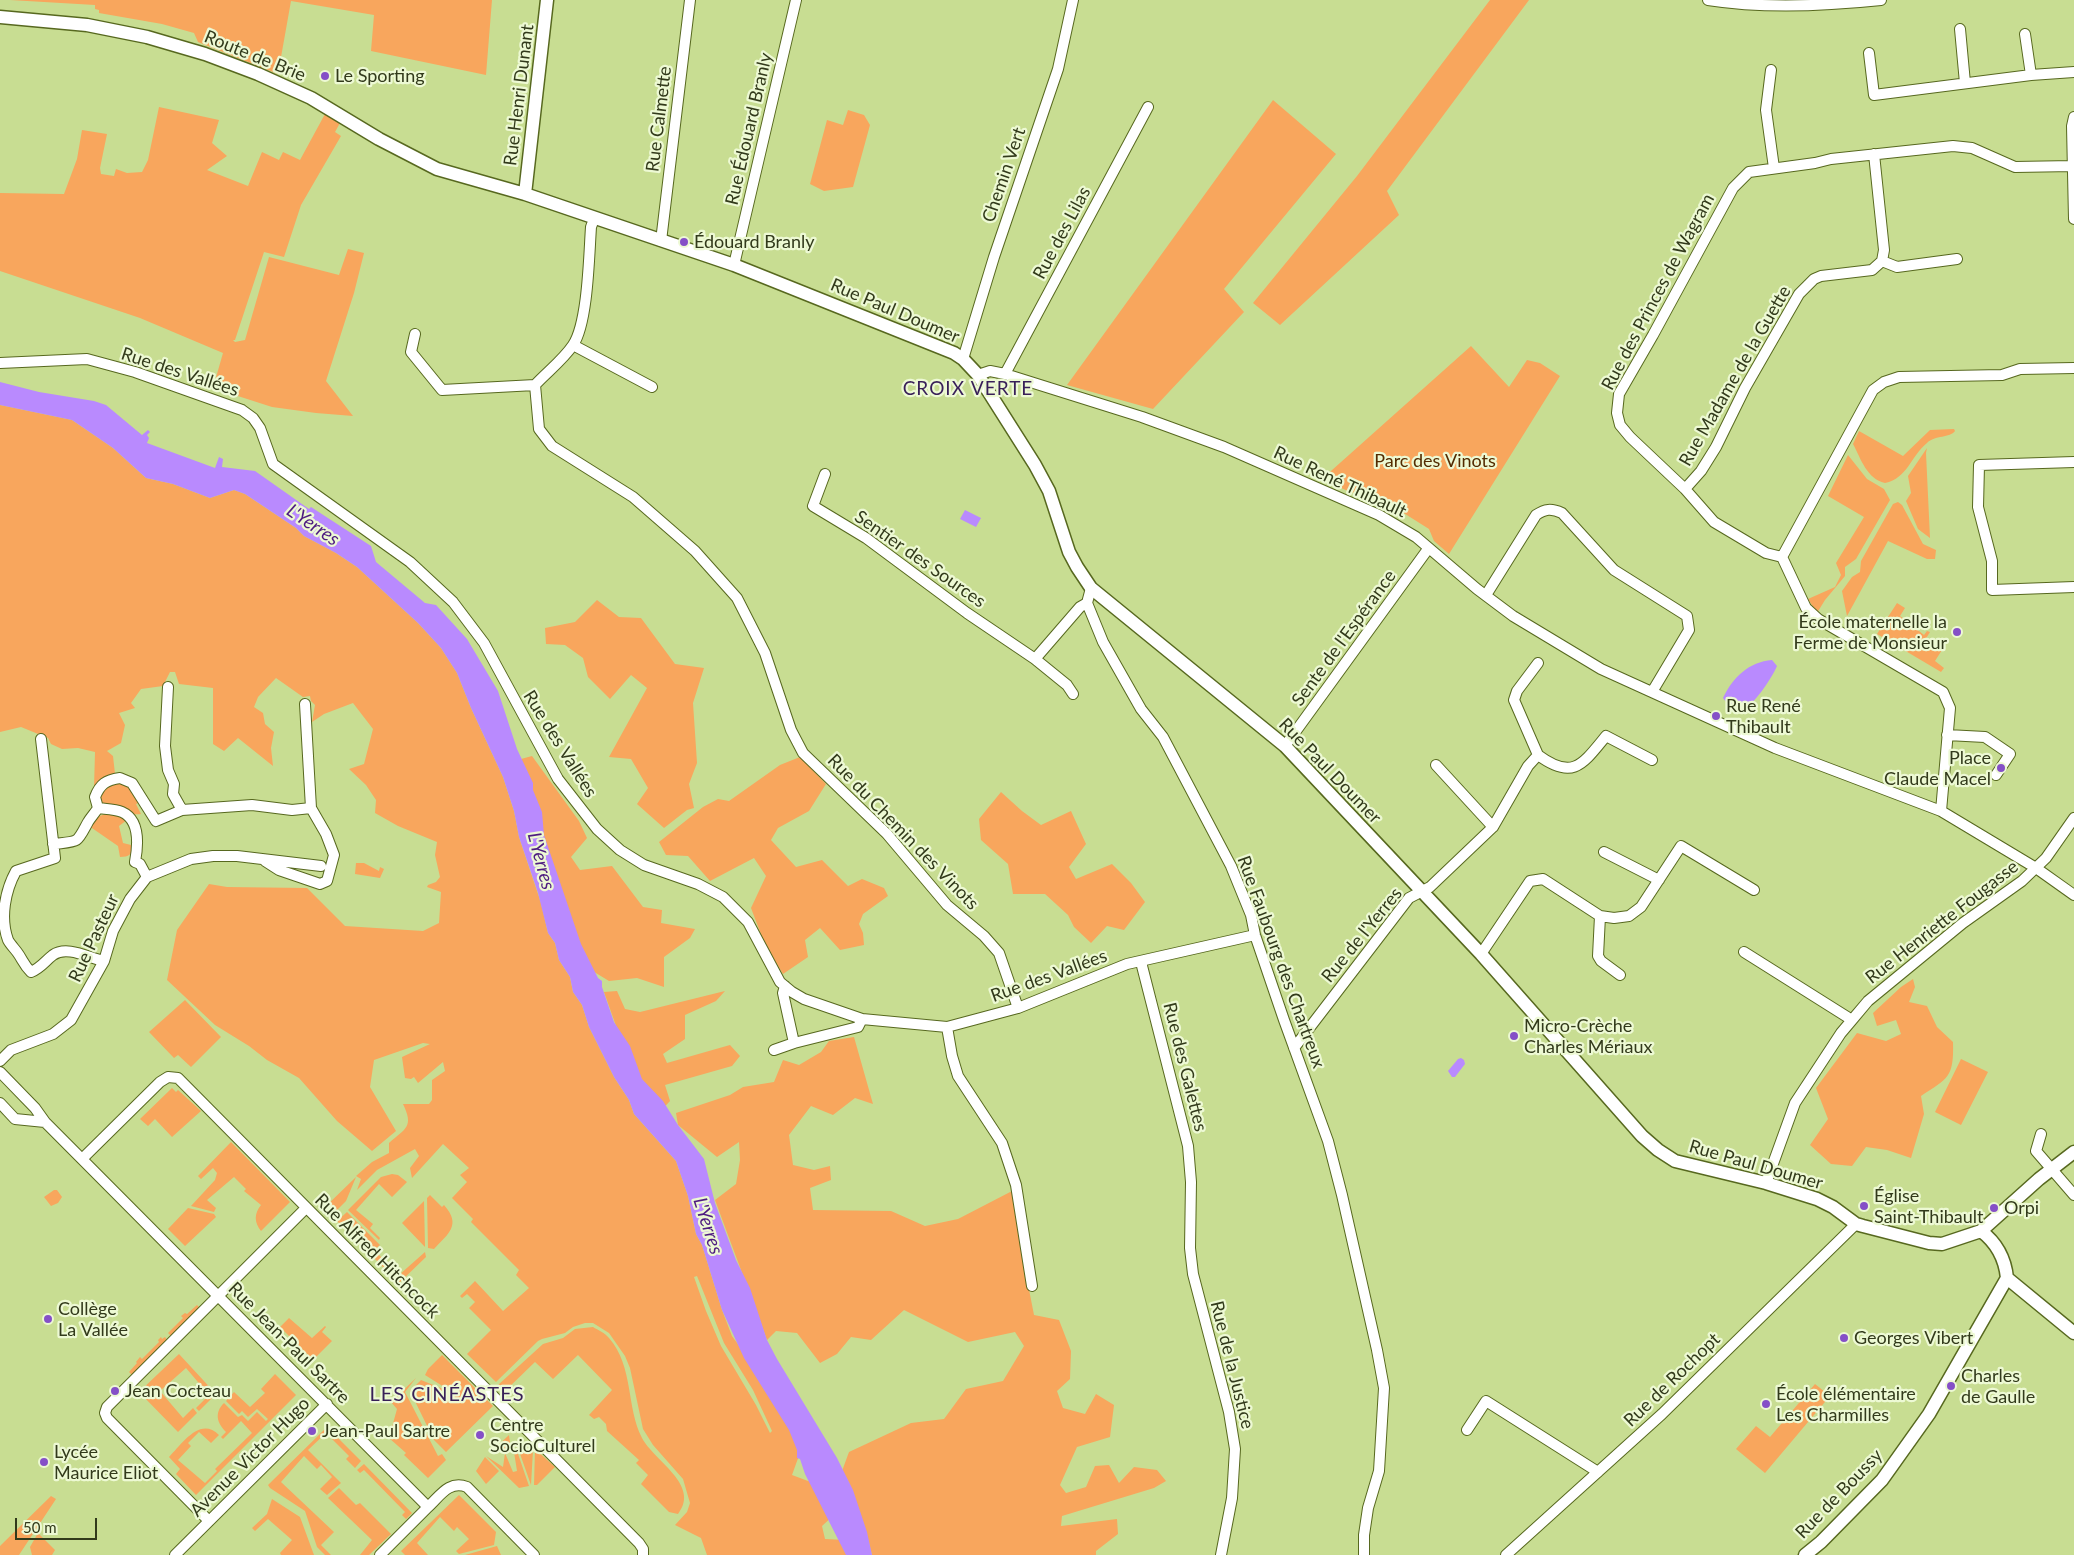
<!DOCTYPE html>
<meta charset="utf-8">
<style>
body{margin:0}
#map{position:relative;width:2074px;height:1555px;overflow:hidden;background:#c8dd92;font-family:Lato,sans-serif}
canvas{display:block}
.scale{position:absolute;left:15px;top:1518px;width:82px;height:22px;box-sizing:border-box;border:2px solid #323a1b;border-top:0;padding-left:6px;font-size:15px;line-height:18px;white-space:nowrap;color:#323a1b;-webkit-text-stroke:4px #edf9d4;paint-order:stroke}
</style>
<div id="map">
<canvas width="2074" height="1555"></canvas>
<div class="scale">50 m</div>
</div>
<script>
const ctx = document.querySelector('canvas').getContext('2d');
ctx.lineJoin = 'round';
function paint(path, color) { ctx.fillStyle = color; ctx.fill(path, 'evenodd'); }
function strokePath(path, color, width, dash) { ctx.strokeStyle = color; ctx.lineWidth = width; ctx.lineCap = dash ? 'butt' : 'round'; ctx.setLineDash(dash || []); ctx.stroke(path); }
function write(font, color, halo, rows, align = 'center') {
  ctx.font = font + ' Lato,sans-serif'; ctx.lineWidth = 4.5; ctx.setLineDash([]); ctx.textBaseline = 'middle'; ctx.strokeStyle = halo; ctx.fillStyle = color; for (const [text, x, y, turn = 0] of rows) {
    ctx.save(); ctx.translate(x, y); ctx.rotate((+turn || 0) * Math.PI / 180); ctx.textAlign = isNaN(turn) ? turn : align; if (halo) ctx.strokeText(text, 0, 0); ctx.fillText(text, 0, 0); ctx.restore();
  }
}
paint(new Path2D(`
 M10,0H492L486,75L371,51L374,15L291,1L278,74L198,42L194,33L162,24L99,13V10L95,9V5Z
 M1490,0H1529L1387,191L1399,215L1280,325L1253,303L1357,176Z
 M1273,100L1336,154L1224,289L1244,312L1153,409L1067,385Z
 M159,107L219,120L212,143L227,156L207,170L248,186L262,152L279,160L283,152L300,160L325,114L340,123L335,132L341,136L301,205L284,257L264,252L235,340H233L235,342L245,340L269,257L339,275L348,249L364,253L354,293L326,381L353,416L316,413L272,407L213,388L223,353L140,318L0,271V193L64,194L77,159L82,130L107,134L100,168L101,174L114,176L116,169L127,173L142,172L148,160Z
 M848,110L864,115L870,125L853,187L824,191L810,184L827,120L843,125Z
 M1471,346L1509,387L1527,360L1540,363L1560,376L1449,554L1434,541L1429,529L1364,488L1352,493L1322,479Z
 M0,405L72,420L113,448L146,478L173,484L210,498L234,490L245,494L296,528L304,536L336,553L357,567L418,623L441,648L457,673L471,708L503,777L514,811L519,837L541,903L548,933L555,943L559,960L570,977L573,992L582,1005L589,1027L614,1077L629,1100L634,1114L676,1161L688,1196L696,1234L702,1245L722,1310L732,1336L768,1386L801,1450L792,1475L816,1484L834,1515L822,1526L825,1539L845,1540L851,1555H707L701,1538L675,1525L687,1512L690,1503L683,1479L653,1445L643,1429L630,1368L625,1356L609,1333L593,1323H585L573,1327L565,1333L542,1339L538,1341L496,1382L467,1354L491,1330L469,1308L475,1302L467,1294L462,1298L460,1296L475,1281L503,1311L529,1288L516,1275L519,1270L471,1222L473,1219L452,1198L467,1182L460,1175L469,1168L443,1144L412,1178L410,1168L419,1156L415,1149L377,1170L357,1190L361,1179L356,1176L372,1162L389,1153V1143C406,1128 414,1127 403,1104H429L432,1100V1080L445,1071L443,1062L418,1083L414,1077L411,1079L405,1078L402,1057L430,1044L423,1043L374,1060L370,1087L396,1131L372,1151L337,1121L299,1078L267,1060L249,1046L215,1025L167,980L177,930L209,884L227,887L307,888L345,926L423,931L439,923L441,892L427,887L428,885L436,882L440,877L435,855L437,842L398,826L375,813L376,800L366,785L349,769L364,764L373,729L353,703L324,714L312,722L315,705L311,701L310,696L303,697L276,678L258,697L254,707L263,713L265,724L274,732L271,748L273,766L238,738L224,751L213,744V688L179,684L175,672H170L163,686L141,689L131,703L135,708L119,713L125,725L121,743L107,751L113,756L115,774L107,776L94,788L95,752L78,748L62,749L51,744L48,738L21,727L0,732ZM697,1276L724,1343L753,1390L772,1431L770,1433L756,1405L721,1346L706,1311L694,1277Z
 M1954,429L1955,431C1950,438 1935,435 1927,443C1910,457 1908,478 1885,483C1867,479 1861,459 1853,444L1859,431L1903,456L1930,430Z
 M1927,448L1926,453L1930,538L1918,529L1906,501L1911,493L1908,476Z
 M1848,455L1867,479L1884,489L1890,500L1856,559L1845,567V576L1825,600L1817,613L1808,599L1835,587L1841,575L1836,563L1864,517L1828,496Z
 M1898,502L1902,505L1923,544L1936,550L1935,559H1927L1888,541L1847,616L1842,591L1852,577L1860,572L1861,561L1893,504Z
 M597,600L619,617L641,618L675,664L704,668L693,703L697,763L689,784L694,808L687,810L664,828L637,804L648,788L631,759L609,757L647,688L631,675L610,699L588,677L583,658L565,645L546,644L545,628L575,622Z
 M1897,603L1905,608L1900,616L1924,635L1927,631L1930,632L1925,640L1942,650L1935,661L1944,668L1941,672L1877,634Z
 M532,756L579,821L587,838L571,857L580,870L612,866L643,907L662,910L661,923L695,929L690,938L664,957V987L637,978L609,981L586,967L573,943L521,759Z
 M800,757L826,784L809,811L778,828L771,840L796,867L822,860L848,886L862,879L884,888L888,896L863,914L859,924L863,933L864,945L840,950L820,928L805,940L808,957L783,974L765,945L751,908L766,876L754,858L710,881L688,856L666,855L659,842L703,807L718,799L729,801L780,765Z
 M125,781L141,802L136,804L141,814C130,816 106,809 99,800L104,787Z
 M1001,792L1022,811L1041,825L1071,811L1086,844L1069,867L1076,879L1112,864L1131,883L1145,902L1124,930L1107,926L1091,943L1074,927L1068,915L1045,894H1013L1008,864L981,840L979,819Z
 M108,813H115L127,820L119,826L123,843L135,846C132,854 129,857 120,857L118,846L89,826L97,817Z
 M356,863H364L379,871L380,867L384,869L380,878L355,874Z
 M1913,979L1915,987L1909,1002L1927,1006L1937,1027L1953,1042C1954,1078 1948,1078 1921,1096L1924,1114L1911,1158L1887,1150L1866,1147L1852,1166L1831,1164L1810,1145L1828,1119L1816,1088L1857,1033L1886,1041L1901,1034L1896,1020L1877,1026L1873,1013L1901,987Z
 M617,991L625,1009L640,1012L725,991L716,1001L685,1015V1039L663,1054L667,1063L730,1045L740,1056L732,1066L665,1085L670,1101L658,1114L636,1082L604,992Z
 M185,1000L221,1037L191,1067L178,1055L174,1058L149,1032Z
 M854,1037L873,1104L855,1098L833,1115L811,1106L789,1135L793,1165L814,1170L830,1166L831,1180L810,1188L813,1210L891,1211L925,1226L958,1219L1014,1190L1024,1264L1034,1315L1059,1320L1071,1351L1070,1379L1057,1391L1063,1408L1085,1414L1096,1394L1114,1405L1110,1437L1077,1447L1060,1485L1066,1493L1086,1487L1095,1466L1109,1465L1119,1483L1134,1467L1157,1470L1166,1481L1154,1488L1062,1516L1061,1526L1117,1519L1118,1534L1096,1551V1555H872C865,1526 856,1497 842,1471L849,1452L911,1423L944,1419L966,1389L1003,1381L1024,1346L1015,1332L968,1342L904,1310L871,1340L851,1337L837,1354L820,1363L797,1333L776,1331L767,1340C750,1293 732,1247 715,1200L736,1184L740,1160L739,1142L717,1157L678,1125L676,1113L730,1095L743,1087L774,1082L783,1060L799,1065L821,1052L829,1041Z
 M1961,1059L1988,1072L1961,1125L1935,1112Z
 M172,1088L176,1092L178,1090L201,1111L172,1137L155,1119L148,1126L140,1119Z
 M231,1142L290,1202L261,1231C254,1222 254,1214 261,1205L244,1191L246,1189L234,1177L207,1200L216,1208L214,1212L191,1206L215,1180L217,1173L213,1168L201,1179L198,1176Z
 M392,1174L398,1175L407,1182L392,1197L379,1184L356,1210L373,1224L370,1228L380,1238L379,1240L348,1210L381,1177Z
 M356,1177L346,1201L332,1215L324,1208Z
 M54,1190H57L62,1197L58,1203L51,1206L44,1197Z
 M430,1195L442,1207L444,1205C462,1225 448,1234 434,1249L428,1248L427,1198Z
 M424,1201L425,1247L402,1223Z
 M188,1208L214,1214L216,1217L185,1246L168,1229Z
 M347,1212L380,1245L374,1250L399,1275L425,1252L426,1257L399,1283L337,1221Z
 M197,1305L200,1308L172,1337L168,1333L183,1318L181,1316L185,1313L187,1314Z
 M289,1318L312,1338L325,1326L326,1327L322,1332L332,1341L313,1360L280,1327Z
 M593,1327C598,1330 605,1333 609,1338C634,1367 626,1407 642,1438C654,1461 701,1485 678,1514L669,1512L641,1484L648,1475L636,1463L639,1460L607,1431L606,1424L599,1417L594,1419L589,1415L612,1390L578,1355L553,1379L535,1362L504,1392L498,1385L543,1344L563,1338L575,1329Z
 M161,1337L162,1339L165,1337L168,1341L133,1376L129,1372L137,1363L136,1362L140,1357L142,1359L159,1342L158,1340Z
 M179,1354L216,1394L199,1411L196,1408L209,1395L186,1368L160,1391L183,1418L193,1408L197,1413L178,1432L139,1392Z
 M442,1355L493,1406L446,1452L434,1440L410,1391L421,1380L443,1389L444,1387L425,1375L428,1369Z
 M275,1374L296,1395L196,1495L176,1474L180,1469L169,1457C182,1444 200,1416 219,1435L211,1443L199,1432L188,1443L191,1446L178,1460L205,1483L217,1471L215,1469L252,1433L241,1421L223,1439L221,1437L226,1432C217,1423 214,1413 224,1403L238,1417L242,1415L248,1421L257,1412L266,1421L268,1419L257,1409L248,1417L242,1411L239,1414L226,1401L234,1392L250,1407L265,1393L261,1389Z
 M416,1378L405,1392L438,1456L442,1454L446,1460L428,1478L404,1455L406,1453L389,1438L397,1409L391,1402Z
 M1815,1384L1830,1396L1765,1473L1736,1449L1756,1426L1770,1437Z
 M327,1427L361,1461L355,1468L346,1459L349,1456L326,1433L308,1450L341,1483L327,1495L320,1489L332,1477L321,1465L317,1469L304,1456L281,1482L334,1532L321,1545L331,1555H325L317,1547L305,1511L270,1488L268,1485Z
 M509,1435L511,1450L490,1453Z
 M533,1449V1450L531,1485L519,1451Z
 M535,1449L555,1467L537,1485H534Z
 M517,1451L529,1486L519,1488L486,1456L503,1467L505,1453L513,1472L517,1471L514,1452Z
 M485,1457L499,1471L486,1484L476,1471Z
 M364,1464L412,1513L406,1519L402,1515L405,1512L364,1470L360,1473L357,1470Z
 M339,1488L356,1505L360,1503L391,1534L369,1555H360L372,1540L328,1498Z
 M459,1495L496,1532L494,1545L459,1554L456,1551L469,1539L457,1527L454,1531L440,1517L417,1543L428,1555H405L401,1551Z
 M51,1496L56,1499L19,1555H0V1546Z
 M272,1499L300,1517L314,1555H281L280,1553L292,1540L268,1519L255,1531L252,1528L267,1514Z
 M38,1533L55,1550L52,1555H32L30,1547Z
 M497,1546L501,1555H465Z`), '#f8a65d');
paint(new Path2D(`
 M0,382L39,392L94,401L106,405L142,435L148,430L150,432L147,435L149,438L147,443L215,468L219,457L223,459L222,467L255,471L309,509L311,507L371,546L376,562L425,603L436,605L467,639L498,691L517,749L533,783V790L542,812L544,835L581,944L598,978L602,981V987L614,1022L630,1046L642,1079L663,1101L678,1125L704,1159L715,1203L736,1260L750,1288L767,1340L777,1359L837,1458L853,1490L867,1532L872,1555H846L805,1474L800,1459L797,1458V1450L789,1430L744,1358L722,1310L702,1245L696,1234L688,1196L676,1161L634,1114L629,1100L614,1077L589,1027L582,1005L573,992L570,977L559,960L555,943L548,933L538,893L519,837L514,811L503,777L471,708L457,673L441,648L418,623L357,567L336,553L304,536L296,528L245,494L234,490L210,498L173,484L146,478L113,448L72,420L0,405Z
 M965,510L981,518L976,527L960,519Z
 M1772,660L1777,666C1773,676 1751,711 1739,710C1732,709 1727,703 1723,698C1733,677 1749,662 1772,660Z
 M1461,1058L1464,1060L1465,1064L1455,1077H1452L1448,1071L1458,1059Z`), '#b98afe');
const minor = new Path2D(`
 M1708,0C1765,9 1824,6 1881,0
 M1960,29L1965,83
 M2025,34L2031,75
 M1869,53L1874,95L2031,75L2074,72
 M1771,70L1766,110L1774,168
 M2074,117L2072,126L2074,219
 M1874,154L1884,250L1882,261
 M661,241L690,0
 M734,265L796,0
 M415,334L411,352L442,390L535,385C547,372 563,360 573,345C588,323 589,255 591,227L594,219
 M573,345L652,387
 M963,359L994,257L1058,69L1073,0
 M0,363L87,359L135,372L242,410L253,418L260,428L273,464L410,562L453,602L484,643L558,779L597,829L620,850L644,865L698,884L723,897L748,922L780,982L792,992L804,999L862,1019L947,1027L1018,1008L1127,964L1255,935
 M1005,374L1148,107
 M978,375L990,371L1005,374L1142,417L1224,447L1379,515L1416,537L1477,589L1513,616L1601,669L1775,748L1941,811L2036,868L2074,895
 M535,385L539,429L552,446L633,497L695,551L737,598L765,653L791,730L803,753L887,834L947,905L984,936L999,953L1018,1008
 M2074,462L1979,465L1978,507L1992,561V590L2074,587
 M825,474L813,506L866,538L967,613L1035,659L1067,685L1073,694
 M1685,489L1701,471L1716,447L1745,388L1799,294L1814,279L1821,276L1872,270L1882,261L1897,267L1957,259
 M1782,557L1873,390L1884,382L1899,377L2002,375L2020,369L2074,368
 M1091,588L1087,603L1103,642L1141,709L1163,737L1231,866L1251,915L1255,935L1284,1020L1328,1141L1342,1195L1377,1350L1384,1388L1379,1471L1368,1508L1364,1535V1555
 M1486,595L1536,515C1545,509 1551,508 1562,513L1614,570L1687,616L1689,630L1652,692
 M1035,659L1080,607L1087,603
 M1538,663L1517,691L1514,700L1538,755
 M168,687L165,746L168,770L174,784L173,794L182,810
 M1947,735L1985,737L2010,754L1996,775
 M41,739L55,858L16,871C5,891 0,918 8,940C10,944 14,948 17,952C23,960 23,964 31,972C41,968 45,961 53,955C67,945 89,958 104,961
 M1285,746L1428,549
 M1436,765L1493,827
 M1941,811L1950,708L1943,692L1818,619L1806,608L1782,557L1766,553L1714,522L1685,489L1630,437L1620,425L1617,413L1619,394L1653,335L1733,188L1749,172L1815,163L1831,159L1953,146L1972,148L2015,167L2073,166
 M53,844C80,841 76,844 88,822C91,817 95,813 98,808
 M1604,852L1659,880
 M265,861L279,870L320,884L327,881L334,855L326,834L311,808L305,704
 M147,877L140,864L135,862C138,846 140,820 122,812C115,809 105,809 98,808L95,797C100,784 106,780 120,778L132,783L156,821L182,810L252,805L292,810L311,808
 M1600,916L1598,956L1601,961L1620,975
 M1744,952L1852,1020
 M1481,954L1530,881L1543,879L1600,916L1614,918L1629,916L1641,907L1681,846L1754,890
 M1141,962L1188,1146L1191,1182L1190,1248L1193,1274L1229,1412L1235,1449L1232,1498L1221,1555
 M785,986L783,993L794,1043
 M947,1027L952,1056L958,1076L1002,1143L1016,1185L1032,1286
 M1294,1048L1409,898L1430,887L1493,827L1528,766L1538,755C1573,781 1583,764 1606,736L1652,760
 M774,1050L794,1043L858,1027L862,1019
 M0,1061L11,1050L53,1034L71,1020L104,961L113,931L130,899L147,877L191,859L213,856H237L321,866
 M0,1072L35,1108L45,1122L428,1507C440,1496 449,1480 467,1487L534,1555
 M0,1103L15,1119L45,1122
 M2041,1134L2036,1151L2074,1195
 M83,1158L160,1082L168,1077L178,1078L639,1543L643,1549V1555
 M1766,1183L1795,1103L1841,1033L1852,1020L1868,1001L1963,923L2022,881L2046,858L2074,818
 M1467,1430L1486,1401L1598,1472
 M209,1521L107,1418L105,1413L107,1407L306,1208
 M175,1555L327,1404
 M380,1555L428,1507
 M1506,1555L1662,1414L1856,1224`);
const tertiary = new Path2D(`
 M0,17L87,25L147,37L205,54L258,74L311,98L379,139L437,169L525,194L734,265L954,353L963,359L978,375L1035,465L1049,491L1069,552L1077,567L1091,588L1285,746L1481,954L1642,1136L1658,1150L1675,1161L1766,1183L1817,1199L1833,1207L1856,1224L1863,1226L1929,1243L1942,1244L1981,1231L2039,1179L2074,1152
 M525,194L547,0
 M1981,1231C1997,1243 2005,1258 2007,1278
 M2007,1278L2074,1333
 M1805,1555L1821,1542L1882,1480L1929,1414L2007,1278`);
strokePath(minor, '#57681f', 12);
strokePath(tertiary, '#57681f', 15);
strokePath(minor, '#fff', 10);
strokePath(tertiary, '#fff', 12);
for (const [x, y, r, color] of [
 [325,76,5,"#8550c7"],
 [684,242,5,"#8550c7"],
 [1957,632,5,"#8550c7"],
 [1716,716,5,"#8550c7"],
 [2001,768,5,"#8550c7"],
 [1514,1036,5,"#8550c7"],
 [1864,1206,5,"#8550c7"],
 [1994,1208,5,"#8550c7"],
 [48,1319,5,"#8550c7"],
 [1844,1338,5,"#8550c7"],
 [1951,1386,5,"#8550c7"],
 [115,1391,5,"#8550c7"],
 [1766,1404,5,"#8550c7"],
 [312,1431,5,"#8550c7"],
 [480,1435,5,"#8550c7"],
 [44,1462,5,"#8550c7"]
]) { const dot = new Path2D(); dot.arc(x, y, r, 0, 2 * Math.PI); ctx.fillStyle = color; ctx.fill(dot); strokePath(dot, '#edf9d4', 2); }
write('18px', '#323a1b', '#edf9d4', [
 ["Route de Brie",255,56,22],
 ["Rue Henri Dunant",519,95,-83],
 ["Rue Calmette",659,119,-83],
 ["Rue Édouard Branly",749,129,-77],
 ["Chemin Vert",1004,175,-71],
 ["Rue des Lilas",1062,233,-62],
 ["Rue des Princes de Wagram",1658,292,-62],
 ["Rue Paul Doumer",895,311,23],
 ["Rue des Vallées",180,372,18],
 ["Rue Madame de la Guette",1735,376,-60],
 ["Rue René Thibault",1340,482,25],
 ["Sentier des Sources",920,559,35],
 ["Sente de l'Espérance",1344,638,-54],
 ["Rue des Vallées",560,744,58],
 ["Rue Paul Doumer",1330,771,46],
 ["Rue du Chemin des Vinots",903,832,46],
 ["Rue Henriette Fougasse",1942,922,-38],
 ["Rue de l'Yerres",1362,935,-51],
 ["Rue Pasteur",94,938,-65],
 ["Rue Faubourg des Chartreux",1281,962,70],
 ["Rue des Vallées",1049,976,-20],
 ["Rue des Galettes",1185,1067,76],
 ["Rue Paul Doumer",1756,1165,16],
 ["Rue Alfred Hitchcock",377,1256,45],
 ["Rue Jean-Paul Sartre",289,1343,45],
 ["Rue de la Justice",1232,1365,76],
 ["Rue de Rochopt",1672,1380,-44],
 ["Avenue Victor Hugo",250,1457,-45],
 ["Rue de Boussy",1839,1494,-46]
]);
write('18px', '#323a1b', '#edf9d4', [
 ["Le Sporting",335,76],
 ["Édouard Branly",694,242],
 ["École maternelle la",1947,622,"right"],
 ["Ferme de Monsieur",1947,643,"right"],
 ["Rue René",1726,706],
 ["Thibault",1726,727],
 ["Place",1991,758,"right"],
 ["Claude Macel",1991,779,"right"],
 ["Micro-Crèche",1524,1026],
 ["Charles Mériaux",1524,1047],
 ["Église",1874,1196],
 ["Saint-Thibault",1874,1217],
 ["Orpi",2004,1208],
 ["Collège",58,1309],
 ["La Vallée",58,1330],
 ["Georges Vibert",1854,1338],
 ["Charles",1961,1376],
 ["de Gaulle",1961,1397],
 ["Jean Cocteau",125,1391],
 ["École élémentaire",1776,1394],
 ["Les Charmilles",1776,1415],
 ["Centre",490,1425],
 ["SocioCulturel",490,1446],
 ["Jean-Paul Sartre",322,1431],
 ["Lycée",54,1452],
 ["Maurice Eliot",54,1473]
], 'left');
write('18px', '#532b00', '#edf9d4', [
 ["Parc des Vinots",1435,461]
]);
ctx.letterSpacing = '1px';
write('19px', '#381f58', '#edf9d4', [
 ["CROIX VERTE",968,389]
]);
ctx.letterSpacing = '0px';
write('italic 19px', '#4e1c81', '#edf9d4', [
 ["L'Yerres",313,525,34],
 ["L'Yerres",541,861,75],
 ["L'Yerres",708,1226,72]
]);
ctx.letterSpacing = '1px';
write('20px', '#381f58', '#edf9d4', [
 ["LES CINÉASTES",447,1395]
]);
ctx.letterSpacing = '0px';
</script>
